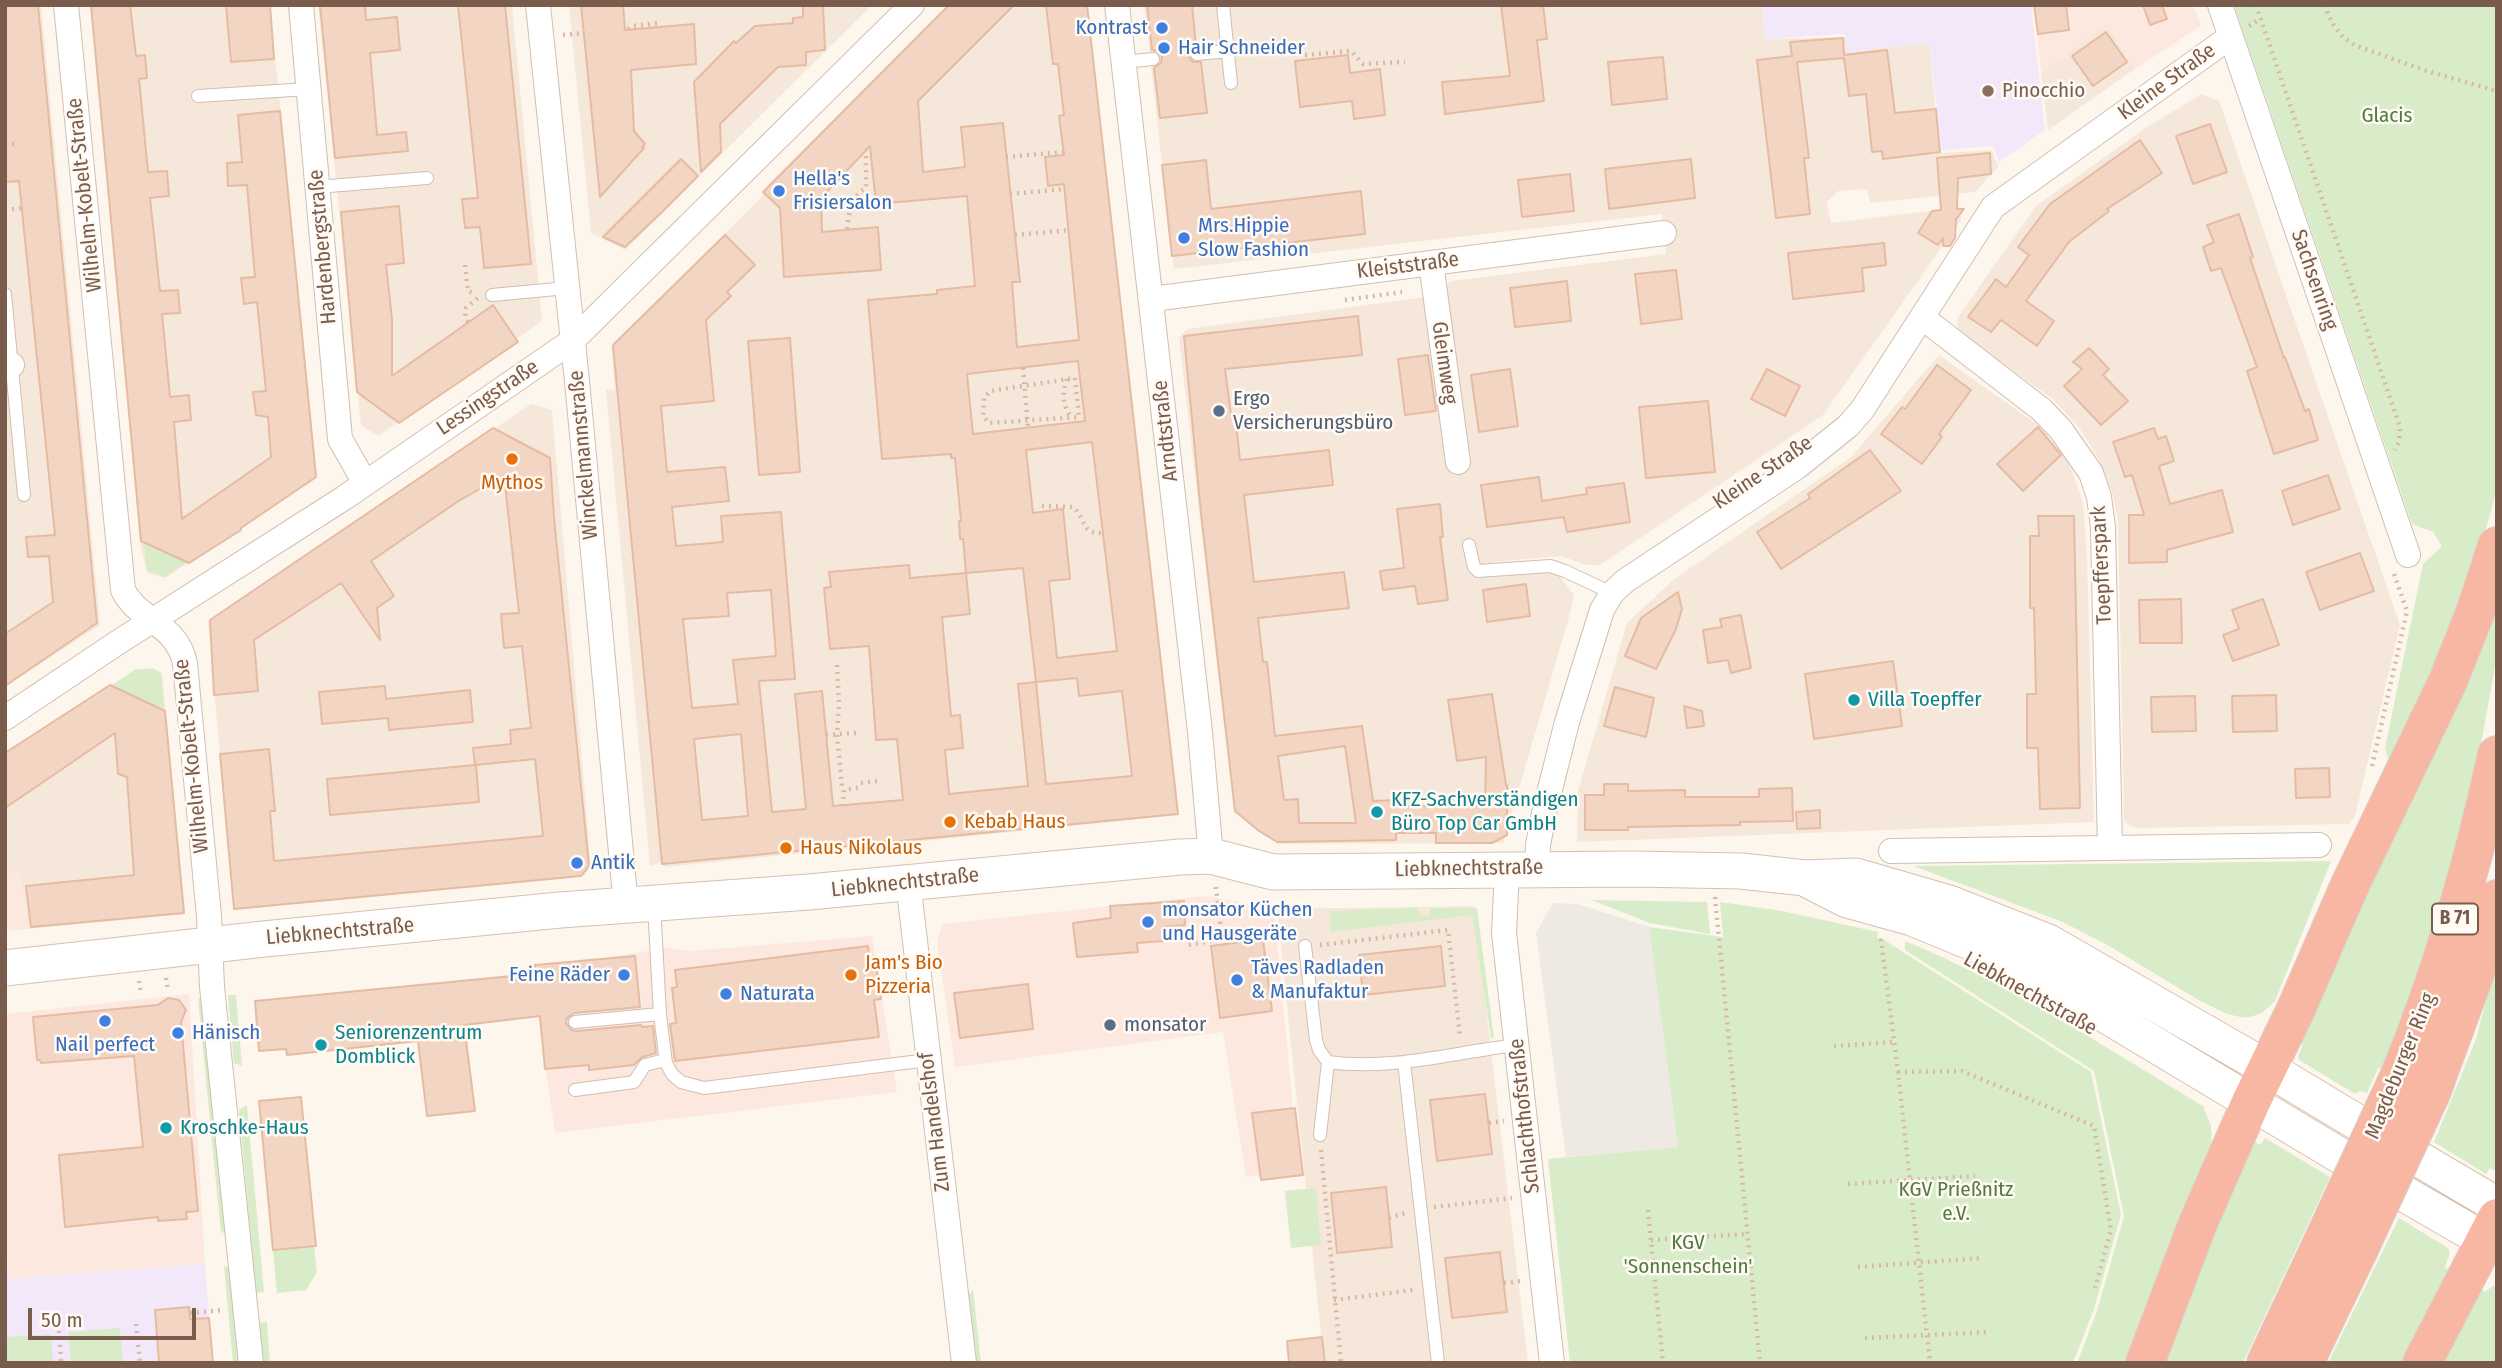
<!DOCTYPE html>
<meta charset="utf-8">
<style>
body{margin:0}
#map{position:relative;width:2502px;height:1368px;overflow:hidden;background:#fdf6ec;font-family:"Fira Sans Condensed",sans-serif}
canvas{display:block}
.frame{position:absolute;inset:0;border:7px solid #7a5c4d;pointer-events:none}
.scale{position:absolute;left:28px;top:1308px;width:168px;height:32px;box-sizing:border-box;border:4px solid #7a5c4d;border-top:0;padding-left:9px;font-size:21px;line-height:24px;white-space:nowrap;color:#7a5c4d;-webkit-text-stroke:5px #fffaf3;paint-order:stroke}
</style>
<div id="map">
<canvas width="2502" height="1368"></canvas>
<div class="frame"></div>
<div class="scale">50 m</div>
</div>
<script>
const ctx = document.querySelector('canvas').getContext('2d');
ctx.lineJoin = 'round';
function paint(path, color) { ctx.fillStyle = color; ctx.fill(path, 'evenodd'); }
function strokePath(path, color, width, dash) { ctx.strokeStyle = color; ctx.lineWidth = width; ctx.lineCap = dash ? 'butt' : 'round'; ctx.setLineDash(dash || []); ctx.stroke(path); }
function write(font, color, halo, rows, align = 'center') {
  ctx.font = font + ' "Fira Sans Condensed",sans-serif'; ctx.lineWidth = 5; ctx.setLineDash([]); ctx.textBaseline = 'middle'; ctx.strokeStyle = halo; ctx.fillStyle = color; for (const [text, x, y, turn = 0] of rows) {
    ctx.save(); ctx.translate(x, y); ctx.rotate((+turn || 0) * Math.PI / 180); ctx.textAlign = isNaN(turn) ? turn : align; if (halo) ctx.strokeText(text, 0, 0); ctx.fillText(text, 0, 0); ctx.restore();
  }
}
paint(new Path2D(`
 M5,5H41L100,625L5,687Z
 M90,5H270L317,478L165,578L147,573L140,543Z
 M318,5H512L542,321L378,436L361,425Z
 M569,5H872L625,250L591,233Z
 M954,5H1087L1179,815L666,867L661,862L650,866L606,390L615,389L611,347Z
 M1144,5H1762L1765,39L1845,37L1848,52L1929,43L1940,153L1992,150L1998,167L1975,192L1870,203L1867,189L1838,191L1827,202L1831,223L1962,207L1961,220L1823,415L1600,565H1586L1561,556L1494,562L1496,577L1535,572L1559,575L1574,595L1571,610L1503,843L1279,844L1234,811L1179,338L1187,329L1426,297L1464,459L1453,336L1446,327L1443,287L1452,281L1666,254L1662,214L1174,269Z
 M2106,24L2135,69L2048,130L2041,72Z
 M2202,94L2219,101L2400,625L2355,816L2349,824L2138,828L2128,825L2124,820L2118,521L2113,495L2099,460L2080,429L2053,399L1960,333L1957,325L1958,317L2036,206L2147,127Z
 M1939,355L2038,425L2067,459L2083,501L2087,557L2094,822L1577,842L1578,791L1627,623L1673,580L1851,457Z
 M531,404L552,410L591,866L584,876L234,910L208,622Z
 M153,668L162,673L185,914L28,929L20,874L5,873V758L136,669Z
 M1474,906L1528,1363H1324L1277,909Z`), '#f5e8da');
paint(new Path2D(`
 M2034,5H2193L2201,26L2135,69L2106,24L2041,72Z
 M5,873L20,874L28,929L5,931Z
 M1206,896L1274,909L1299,1171L1246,1177L1223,1032L955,1067L937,942L942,924Z
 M872,936L897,1092L555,1133L531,970L666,948L689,951Z
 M189,994L205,1264L9,1279L5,1241V1014Z`), '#fde8e0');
paint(new Path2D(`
 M1553,903L1578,904L1649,927L1678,1147L1566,1157L1536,933Z`), '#efe9e4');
paint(new Path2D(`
 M1762,5H2031L2045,130L1999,162L1993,146L1942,150L1929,43L1847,52L1845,34L1765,39Z
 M5,1241L9,1279L205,1264L213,1363H5Z`), '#f3e8fa');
paint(new Path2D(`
 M2234,5H2497V488L2485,533L2393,777L2385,748L2423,564L2442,546L2433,532L2412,524Z
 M144,543L187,562L164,577L147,570Z
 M2497,593V656L2478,760L2446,890L2399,1027L2381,1069L2378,1068L2367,1093L2360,1091L2355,1094L2299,1060L2298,1056L2303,1045L2295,1041Z
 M153,669L161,673L164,710L112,685L135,670Z
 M2331,861L2275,1001L2262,1013L2253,1016L2245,1018L2227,1014L2197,999L2109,946L2063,922L1913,866Z
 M1591,900L1707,902L1710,934L1650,923Z
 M1720,902L1782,911L1878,932L1877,938H1881L2091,1072L2121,1215L2094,1309L2073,1363H1570L1548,1159L1678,1147L1649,927L1723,937Z
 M1418,908L1420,916L1430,915V908H1477L1494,1038H1491L1472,915L1331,932L1330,911Z
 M1905,941C2010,984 2106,1048 2203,1106L2211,1126L2212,1158L2137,1363H2077L2097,1311L2124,1216L2094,1071L1905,950Z
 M2497,958V1172L2490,1168L2486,1174L2434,1142L2476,1039Z
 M228,995H236L242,1066L234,1063Z
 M198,998H207L229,1226L221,1234Z
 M247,1105L264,1292L256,1293L239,1110Z
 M2265,1138L2330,1177L2243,1363H2164L2250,1140L2260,1145Z
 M1316,1188L1321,1245L1291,1248L1285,1191Z
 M2399,1218L2448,1248L2450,1253L2445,1267L2451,1271L2405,1363H2328Z
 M314,1247L317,1272L306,1290L277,1293L273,1251Z
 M224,1266L231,1269L240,1363H233Z
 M2497,1284V1363H2439L2479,1287L2484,1292Z
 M973,1290L981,1363L976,1361L968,1296Z
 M267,1322L270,1363H260L257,1323Z
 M120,1328L123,1363H71L68,1332Z
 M51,1334L53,1363H5V1337Z`), '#d8ecc9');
const building = new Path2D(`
 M5,5H38L97,623L5,686V634L53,602L49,556L28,557L26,537L55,535L19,181L5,182Z
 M91,5H130L136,56L145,55L147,78L139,79L148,172L167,171L169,196L150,198L160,291L178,290L180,313L162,314L170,397L189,395L191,420L174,422L182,519L271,457L268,417L256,415L253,392L266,391L257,302L244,304L241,278L255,277L247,185L228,186L227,163L242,162L238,115L280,111L316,477L241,528V530L189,563L141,541Z
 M226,5H270L274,59L231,62Z
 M320,5H365L366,20L397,17L400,50L370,53L377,135L406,132L408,151L335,158Z
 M458,5H505L531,264L484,268L480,227L465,228L462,199L478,198Z
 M581,5H623L625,30L694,24L696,64L631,70L634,131L645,144L642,147L644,148L600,197Z
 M803,5H823L825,50L806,52V65L778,67L720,124L721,152L701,172L694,82L734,41L736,43L755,26L793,23V18L803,17Z
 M949,5H1014L918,101L923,172L965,167L961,127L1003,123L1020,282H1012L1017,347L1079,340L1064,184L1048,186L1045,157L1064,155L1059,116L1064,115L1058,64H1053L1046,5H1087L1178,814L662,864L613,345L725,235L755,265L727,292L731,296L706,320L714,401L661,406L667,472L725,467L729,501L672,507L676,546L723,542L721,516L781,512L795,679L759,681L772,812L806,809L795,694L822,691L833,806L903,800L897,739L876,740L869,646L830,649L824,588L831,587L829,572L909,565L910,578L966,573L963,539H960L959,521H961L955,458H951V454L882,459L868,300L937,294V290L975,286L967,196L876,204L870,146L821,198L822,232L878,227L881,270L784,277L780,208L763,192ZM1078,361L1085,421L973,434L967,374ZM1092,442L1117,651L1057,658L1049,581L1070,579L1063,509L1033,513L1026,450ZM1023,568L1036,682L1018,684L1028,786L949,794L945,750L963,748L960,715L951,716L942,617L970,614L966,573ZM771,590L776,656L733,660L738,704L692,708L683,619L729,616L727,593ZM1077,678L1079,696L1122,691L1132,776L1046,784L1036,682ZM741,734L748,816L702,820L694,739Z
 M1147,5H1192L1196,45L1189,50L1188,56L1193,62H1201L1207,113L1160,118L1154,68L1161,63L1162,57L1157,51L1152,50Z
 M1501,5H1543L1547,39L1537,40L1544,101L1445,114L1442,82L1510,76Z
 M2034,5H2066L2069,30L2038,34Z
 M2143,5H2162L2167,19L2150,25Z
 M2106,32L2127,62L2093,86L2072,56Z
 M1843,38L1844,55L1887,50L1895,113L1936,109L1940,152L1883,159L1882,151L1872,152L1866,94L1849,96L1844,58L1797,62L1809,158H1804L1810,214L1776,218L1757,60L1792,56L1790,42Z
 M1348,55L1350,73L1380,69L1385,115L1354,119L1352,101L1300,107L1295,61Z
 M1663,57L1667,99L1612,105L1608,62Z
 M2210,124L2227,172L2193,184L2176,136Z
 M2140,140L2162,173L2107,209L2109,211L2069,242L2026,301L2054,321L2037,346L2001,320L1991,332L1968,317L1996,279L2006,287L2029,255L2018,247L2050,204Z
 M1990,153L1991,174L1958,178L1957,209H1964L1956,219L1955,238L1950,246H1943V238L1938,245L1918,233L1932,211L1941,210L1937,158Z
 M681,159L698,176L661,213L625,247L603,237Z
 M1691,159L1695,198L1609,209L1605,169Z
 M1206,160L1211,209L1361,191L1365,234L1172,256L1162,165Z
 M1570,174L1574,211L1522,217L1518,180Z
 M399,206L404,263L386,265L392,319V376L493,305L518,342L399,423L357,392L341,212Z
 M2239,214L2253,257L2250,258L2284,358L2285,357L2305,411L2309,409L2318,440L2274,454L2247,371L2257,367L2221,268L2211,271L2203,247L2214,242L2207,225Z
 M1884,243L1886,265L1862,268L1864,291L1793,299L1788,253Z
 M1676,270L1682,319L1641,324L1635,274Z
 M1567,281L1571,321L1515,327L1510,288Z
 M1358,316L1362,355L1225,369L1231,415H1235L1240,460L1329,450L1333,485L1244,495L1254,582L1344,572L1349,608L1258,618L1263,662H1267L1275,736L1362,726L1373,801L1396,800V806H1485L1486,757L1457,761L1448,700L1492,694L1506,785H1507V835L1492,843H1436V833H1396V840L1277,842L1259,831L1235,811L1201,513L1184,336ZM1345,746L1356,823H1299L1298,799L1284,800L1278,756Z
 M790,338L800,472L759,475L748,341Z
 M2089,348L2109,369L2103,375L2128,401L2101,425L2064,386L2082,369L2073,362Z
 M1428,355L1436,411L1405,415L1398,359Z
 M1937,365L1971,390L1939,434L1942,437L1922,464L1881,434L1902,407L1905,409Z
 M1510,369L1518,426L1479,432L1471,375Z
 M1767,369L1800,386L1785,416L1751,399Z
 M1708,401L1715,472L1646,478L1639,407Z
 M2038,427L2061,455L2023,491L1997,464Z
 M493,428L550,458L554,518L589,866L581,876L234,909L220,754L269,749L275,811H270L274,861L543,836L535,759L476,765L479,802L330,815L327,779L475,765L473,748L511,744L510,730L531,728L522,646L504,648L501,614L519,613L504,475L457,502L371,561L394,596L377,608L380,640L341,583L254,640L258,691L214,695L210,620Z
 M2154,428L2158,439L2166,436L2174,461L2159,466L2170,504L2222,490L2233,532L2167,550V562L2129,563V515H2144L2132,475L2125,477L2113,442Z
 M1870,450L1901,491L1781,569L1757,532L1810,498L1808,494Z
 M2328,475L2340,509L2293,525L2282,491Z
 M1539,477L1542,501L1587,494L1586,488L1624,483L1630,522L1567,532L1564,517L1487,527L1481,485Z
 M1440,504L1443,537H1440L1448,600L1418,604L1415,586L1383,590L1380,571L1404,568L1397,509Z
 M2038,516H2074L2080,808L2040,809L2038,748H2027V694H2036L2034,608H2030V536H2039Z
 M2360,553L2374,591L2320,610L2306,572Z
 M1526,584L1530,616L1487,622L1483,590Z
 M1678,592L1682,609L1676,629L1656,669L1625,656L1641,618Z
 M2181,599L2182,643H2140L2139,600Z
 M2263,599L2279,645L2233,661L2223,635L2239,629L2232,610Z
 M1741,615L1751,668L1731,673L1728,660L1708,663L1703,630L1722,627L1720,619Z
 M1893,661L1902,726L1814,739L1805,674Z
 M110,685L165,711L184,913L31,927L26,886L134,875L127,777L118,774L115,733L5,808V753Z
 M385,686L386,699L470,690L473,722L389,730L388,718L322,724L319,692Z
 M1615,687L1654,698L1646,737L1604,726Z
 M2276,695L2277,731L2233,732L2232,696Z
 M2195,696L2196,731L2152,732L2151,697Z
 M1684,706L1702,711L1704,726L1687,728Z
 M2329,768L2330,797L2296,798L2295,769Z
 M1604,784H1628V791L1685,790V797H1759V789L1792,788L1793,821L1740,822V825L1628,827V830H1585V795H1604Z
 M1820,810V828L1797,829L1796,812Z
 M1184,901L1185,925L1163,927L1164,941L1137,943L1138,952L1077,957L1073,923L1111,918L1110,906Z
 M1263,939L1272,1011L1220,1018L1211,946Z
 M868,946L870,965L876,964L881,999L874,1000L879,1037L675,1061L670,1024L676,1023L672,988L677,987L675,970Z
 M1441,946L1445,986L1363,995L1359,955Z
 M635,956L640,1007L574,1013L567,1018L566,1023L571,1030L576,1031L641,1025L642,1027L653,1026L656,1053L642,1057L634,1065L589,1070V1065L545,1069L540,1016L464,1025L475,1111L427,1116L418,1041L287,1055L286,1049L259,1051L255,1001L502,977L536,973L535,965Z
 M1028,984L1033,1029L960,1038L954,993Z
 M168,998L179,1000L186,1010L181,1022L198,1211L186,1212L187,1219L158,1221V1217L65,1227L59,1155L143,1147L134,1056L41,1063L40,1060H37L33,1017L158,1005Z
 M1485,1094L1492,1154L1437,1161L1430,1100Z
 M301,1097L316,1246L273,1250L259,1101Z
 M1295,1108L1303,1175L1261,1180L1252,1113Z
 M1386,1187L1392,1247L1337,1253L1331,1193Z
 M1500,1252L1507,1312L1452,1318L1445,1258Z
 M189,1307L190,1319L209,1318L213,1363H159L155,1310Z
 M1322,1337L1325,1363H1289L1287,1341Z`);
paint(building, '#f3d5c3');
strokePath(building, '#e6bba3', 2);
const lane = new Path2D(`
 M1223,5L1231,83
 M1197,54L1228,51
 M1124,62L1153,59
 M198,96L308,89
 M317,187L427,178
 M5,294L24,495
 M492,295L567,288
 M1469,545L1474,567L1478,571L1550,566L1565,571L1612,593
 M654,905L660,1014L666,1063L672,1074L681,1082L704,1088L928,1060
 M1305,946L1316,1040L1319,1050L1328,1062C1391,1071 1455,1052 1517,1045
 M575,1022L660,1014
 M1404,1062L1438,1363
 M575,1090L634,1082L645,1065L665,1060
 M1320,1135L1328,1062`);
const street = new Path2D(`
 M66,5L123,590C137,620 178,624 185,664L209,916L212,987L251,1363
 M301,5L340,439L365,483
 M538,5L577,381L626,906
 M1117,5L1200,732L1211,856
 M2220,5L2408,555
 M1431,263L1458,462
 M1152,299L1664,233
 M1923,318L2042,410L2061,430L2091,473L2099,497L2103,527L2110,848
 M5,365H12
 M5,718L117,643L344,498L572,341L912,5
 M1891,851L2319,845
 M1507,869L1504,933L1552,1363
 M1537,869L1538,845L1544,813L1567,722L1602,610L1612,593L1625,581L1797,467L1848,426L1862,410L1993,207L2230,37
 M908,881L964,1363`);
const secondary = new Path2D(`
 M1808,880L1847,900L1912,918L1985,948L2034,972L2344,1158
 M5,968L264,939L560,910L809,892L1180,857L1211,856L1273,872L1633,869L1741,871L1805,878L1856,876L1949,903L2048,942L2267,1068L2360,1124
 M2419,1159L2497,1205
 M2403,1193L2486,1241`);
const highway = new Path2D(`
 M2399,1077C2442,973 2473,865 2497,755
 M2431,1093L2475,973L2497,899
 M2145,1363L2198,1223L2251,1102L2296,1009L2349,887L2448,681L2475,613L2497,546
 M2266,1363L2326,1235
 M2304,1363L2358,1251
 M2422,1363L2497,1218`);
strokePath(lane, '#d1beb0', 14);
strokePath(street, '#d1beb0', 26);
strokePath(secondary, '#d6c0b0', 37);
strokePath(highway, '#dad1cd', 40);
strokePath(new Path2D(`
 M2256,5L2400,427L2399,442L2395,450
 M2324,5L2333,24L2343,37L2354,45L2427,71L2497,91
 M2249,26L2260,19
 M628,29L632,26L660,23
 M563,35L584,33
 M1305,55L1351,51L1363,64L1405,62
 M5,57H6
 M5,144H15
 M1006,157L1063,152
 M1010,194L1065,189
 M5,210L22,208
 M847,229C849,213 851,196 866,188V151
 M1015,235L1070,230
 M465,265L468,291L475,294
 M1345,300L1402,292
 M468,322L465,317L466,308L478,298
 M1023,368L1028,428
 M1075,378L1079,417L989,423L983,416L984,398L990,391Z
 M1067,379C1062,394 1062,405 1072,418
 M1042,506L1073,507C1087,520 1080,534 1103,533
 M837,665L839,704L837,734L842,786L844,790
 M826,735L856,733
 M2372,766L2407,611L2393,571
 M861,783L878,781
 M843,806L844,790L862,787
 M1715,897L1760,1363
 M1881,939L1898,1072L1930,1363
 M1189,945L1222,939L1216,887
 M1320,945L1448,930L1460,1036
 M166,978L168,991
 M139,981L141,993
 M1834,1046L1894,1042
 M1898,1072L1962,1071L2094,1126L2111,1230L2095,1288
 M1489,1123L1504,1121
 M1321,1150L1341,1363
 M1848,1184L1975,1176
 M1434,1207L1512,1198
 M1648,1210L1663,1363
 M1389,1218L1405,1213
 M1651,1240L1746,1234
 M1858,1267L1983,1258
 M1504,1283L1521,1281
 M1334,1300L1413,1290
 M190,1313L224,1310
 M136,1324L140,1363
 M59,1331L61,1363
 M1865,1338L1991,1332`), '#d9b8a5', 4.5, [2, 5]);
strokePath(lane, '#fff', 12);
strokePath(street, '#fff', 24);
strokePath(secondary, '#fff', 35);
strokePath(highway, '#f7b7a3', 38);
const highwayBridge = new Path2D(`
 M2326,1235L2399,1077
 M2358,1251L2431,1093`);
strokePath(highwayBridge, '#dad1cd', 40, []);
strokePath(highwayBridge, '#f7b7a3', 38);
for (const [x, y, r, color] of [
 [1162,28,7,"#3f7fe0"],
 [1164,48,7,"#3f7fe0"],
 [1988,91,7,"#8d6e63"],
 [779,191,7,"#3f7fe0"],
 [1184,238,7,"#3f7fe0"],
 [1219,411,7,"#5c6f8a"],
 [512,459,7,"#e8710a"],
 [1854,700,7,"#0f9aa8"],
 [1377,812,7,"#0f9aa8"],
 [950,822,7,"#e8710a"],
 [786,848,7,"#e8710a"],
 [577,863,7,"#3f7fe0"],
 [1148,922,7,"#3f7fe0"],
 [624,975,7,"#3f7fe0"],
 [851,975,7,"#e8710a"],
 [1237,980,7,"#3f7fe0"],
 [726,994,7,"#3f7fe0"],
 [105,1021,7,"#3f7fe0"],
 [1110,1025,7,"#5c6f8a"],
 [178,1033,7,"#3f7fe0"],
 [321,1045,7,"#0f9aa8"],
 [166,1128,7,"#0f9aa8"]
]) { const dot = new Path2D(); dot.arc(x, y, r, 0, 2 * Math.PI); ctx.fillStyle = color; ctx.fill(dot); strokePath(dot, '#fffaf3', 2.5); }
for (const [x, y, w] of [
 [2455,919,46]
]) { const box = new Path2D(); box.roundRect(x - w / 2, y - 15.5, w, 31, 5); ctx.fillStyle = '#fffaf3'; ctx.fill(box); strokePath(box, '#7a5c4d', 2); }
write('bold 19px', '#7a5c4d', null, [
 ["B 71",2455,919]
]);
write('21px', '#366cbe', '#fffaf3', [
 ["Kontrast",1148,28,"right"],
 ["Hair Schneider",1178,48],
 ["Hella's",793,179],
 ["Frisiersalon",793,203],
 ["Mrs.Hippie",1198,226],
 ["Slow Fashion",1198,250],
 ["Antik",591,863],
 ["monsator Küchen",1162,910],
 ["und Hausgeräte",1162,934],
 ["Täves Radladen",1251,968],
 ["& Manufaktur",1251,992],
 ["Feine Räder",610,975,"right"],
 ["Naturata",740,994],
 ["Hänisch",192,1033],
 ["Nail perfect",105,1045,"center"]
], 'left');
write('21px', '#7a5c4d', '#fffaf3', [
 ["Kleine Straße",2167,82,-36],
 ["Wilhelm-Kobelt-Straße",85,195,-96],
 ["Hardenbergstraße",323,247,-95],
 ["Kleiststraße",1408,266,-7],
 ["Sachsenring",2314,280,71],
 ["Gleimweg",1444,363,82],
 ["Lessingstraße",488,398,-34],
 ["Arndtstraße",1166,431,-96],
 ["Winckelmannstraße",584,455,-95],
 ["Kleine Straße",1763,473,-34],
 ["Toepfferspark",2102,565,-93],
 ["Wilhelm-Kobelt-Straße",192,756,-96],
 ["Liebknechtstraße",1469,869,-1],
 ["Liebknechtstraße",905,883,-6],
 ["Liebknechtstraße",340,932,-5],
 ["Liebknechtstraße",2030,994,29],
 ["Magdeburger Ring",2401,1066,-68],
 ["Schlachthofstraße",1525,1116,-96],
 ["Zum Handelshof",935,1122,-97]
]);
write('21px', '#785e54', '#fffaf3', [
 ["Pinocchio",2002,91]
], 'left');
write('21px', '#537a41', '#fffaf3', [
 ["Glacis",2387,116],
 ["KGV Prießnitz",1956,1190],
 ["e.V.",1956,1214],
 ["KGV",1688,1243],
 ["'Sonnenschein'",1688,1267]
]);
write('21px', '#4e5e75', '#fffaf3', [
 ["Ergo",1233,399],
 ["Versicherungsbüro",1233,423],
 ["monsator",1124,1025]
], 'left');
write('21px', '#c56008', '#fffaf3', [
 ["Mythos",512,483,"center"],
 ["Kebab Haus",964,822],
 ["Haus Nikolaus",800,848],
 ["Jam's Bio",865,963],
 ["Pizzeria",865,987]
], 'left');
write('21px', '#0d838f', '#fffaf3', [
 ["Villa Toepffer",1868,700],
 ["KFZ-Sachverständigen",1391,800],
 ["Büro Top Car GmbH",1391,824],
 ["Seniorenzentrum",335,1033],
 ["Domblick",335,1057],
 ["Kroschke-Haus",180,1128]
], 'left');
</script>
